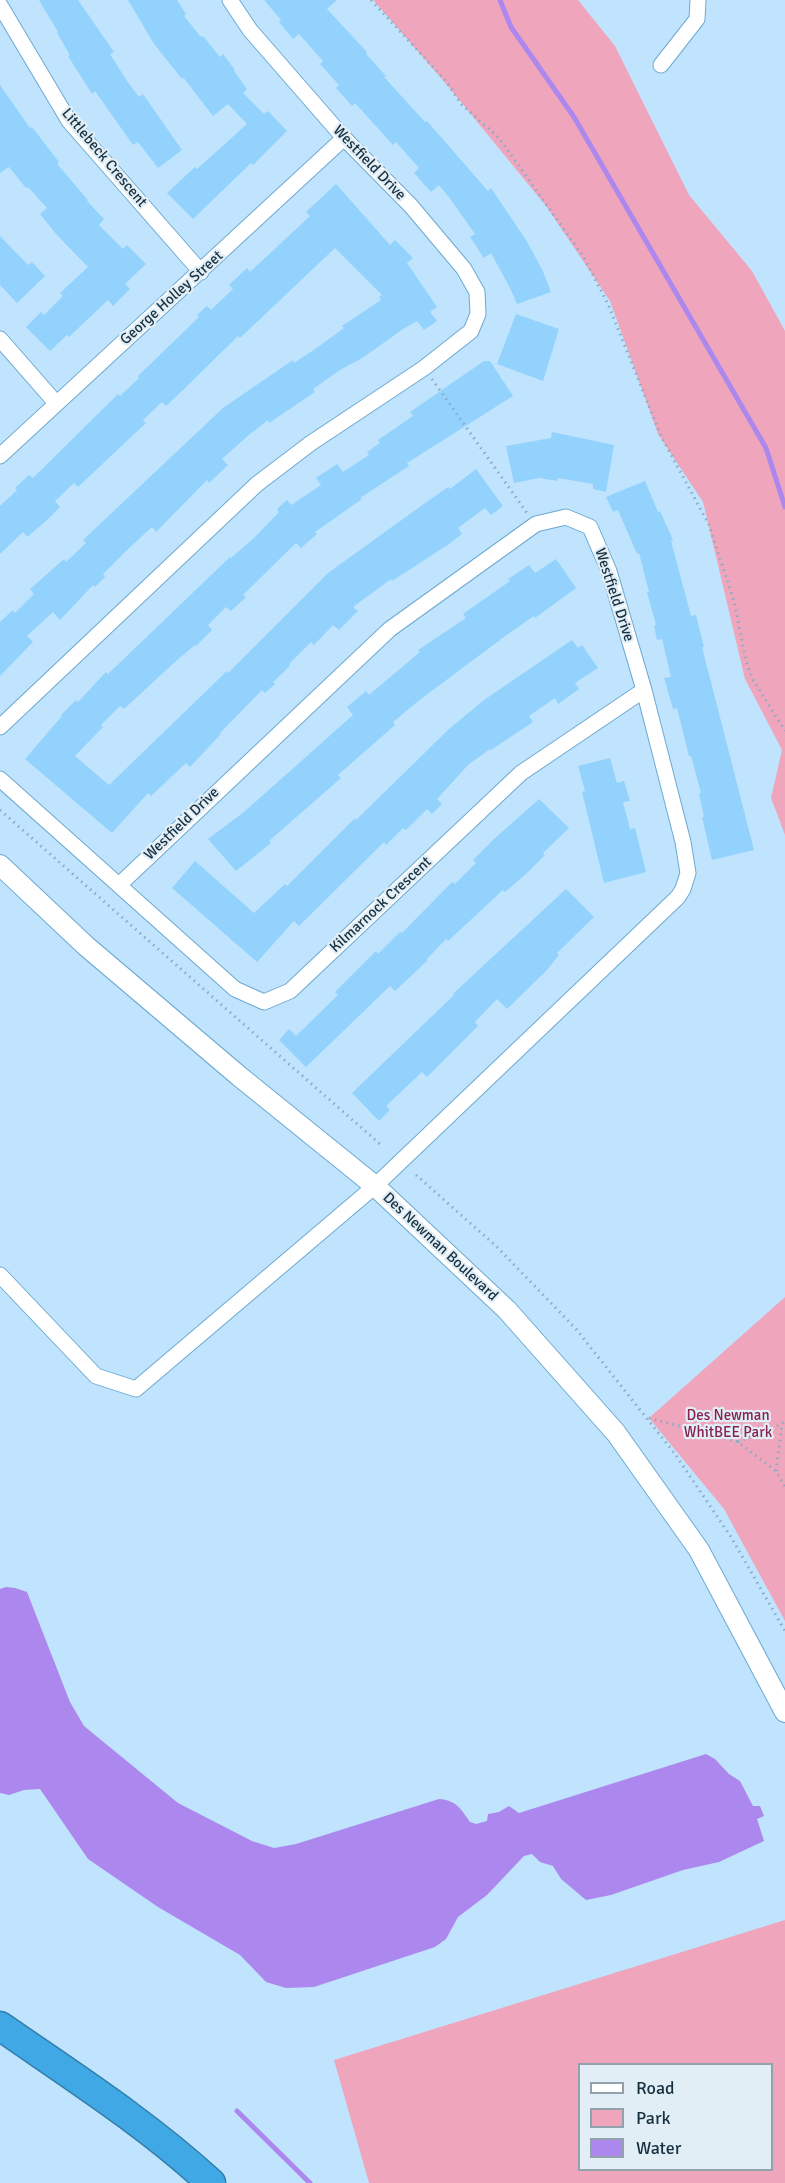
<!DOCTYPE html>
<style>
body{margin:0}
#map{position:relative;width:785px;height:2183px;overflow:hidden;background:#c0e4fe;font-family:Signika,sans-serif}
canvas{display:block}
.legend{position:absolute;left:578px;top:2063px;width:195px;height:108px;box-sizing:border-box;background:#e2eef6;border:2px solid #91a2ad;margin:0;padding:8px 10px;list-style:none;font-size:18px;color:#173040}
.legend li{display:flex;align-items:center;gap:12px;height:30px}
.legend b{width:30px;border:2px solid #91a2ad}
</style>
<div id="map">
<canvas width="785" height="2183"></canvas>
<ul class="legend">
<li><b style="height:8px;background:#fff"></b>Road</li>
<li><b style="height:16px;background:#efa5bc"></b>Park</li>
<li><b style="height:16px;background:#ac88ee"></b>Water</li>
</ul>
</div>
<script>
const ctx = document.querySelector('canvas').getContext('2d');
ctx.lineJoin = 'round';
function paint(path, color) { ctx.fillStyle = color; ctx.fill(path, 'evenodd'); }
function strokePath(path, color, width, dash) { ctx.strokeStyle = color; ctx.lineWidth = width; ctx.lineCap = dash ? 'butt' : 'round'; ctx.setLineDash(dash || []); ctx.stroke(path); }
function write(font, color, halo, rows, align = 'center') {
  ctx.font = font + ' Signika,sans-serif'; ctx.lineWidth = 4.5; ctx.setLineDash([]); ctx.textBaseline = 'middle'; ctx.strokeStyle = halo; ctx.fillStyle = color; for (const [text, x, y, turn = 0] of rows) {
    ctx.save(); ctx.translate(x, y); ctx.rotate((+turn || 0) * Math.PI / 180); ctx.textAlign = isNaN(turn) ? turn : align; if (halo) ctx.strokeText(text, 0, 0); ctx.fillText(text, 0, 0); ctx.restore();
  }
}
paint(new Path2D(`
 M373,0H578L615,46L689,195L752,271L785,331V835L771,798L782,750L745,679L703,502L658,434L610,301L546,206L447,85Z
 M785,1297V1621L724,1509L649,1418Z
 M785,1920V2183H369L334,2060ZM580,2064H772V2170H580Z`), '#efa5bc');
paint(new Path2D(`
 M6,1587L15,1588L27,1592L70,1702L84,1726L178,1803L252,1841L274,1848L296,1844L439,1799C456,1800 461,1809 470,1822L476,1824L487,1821L488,1814L499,1812L509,1806L519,1813L706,1754L715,1759L729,1774L740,1781L753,1806H760L764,1816L757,1819L764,1841L719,1862L683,1870L611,1895L586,1900L561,1879L553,1866L540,1862L532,1854L524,1856L487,1895L458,1917L446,1939L435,1947L314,1987L286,1988L266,1982L240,1955L158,1907L88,1859L40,1789L24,1790L9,1795L0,1793V1589Z`), '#ac88ee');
strokePath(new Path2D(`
 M500,0L511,27L574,117L766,448L785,507
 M237,2111L310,2183`), '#ac88ee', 5);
paint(new Path2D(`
 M39,0H78L114,52L110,54L127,81L139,97L143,94L182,150L158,168L138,142L133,145L95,91L92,94L68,56L70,55L57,33L58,32Z
 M128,0H177L186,14L184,16L201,37L203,36L220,57L223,54L235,70L234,71L247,89L243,93L264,114L268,111L287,131L253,165L251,163L193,219L167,193L195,167L197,169L247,124L228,104L213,116L183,77L182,79L154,44Z
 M264,0H337L327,9L367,52L366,54L386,76L384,77L425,122L427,121L488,191L491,188L526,240L542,269L551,292L517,304L511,290L491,253L484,258L470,237L475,234L451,200L439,185L431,192L414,173L419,168L396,142L393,145L355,103L352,106L336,88L339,85L320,64L323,61L299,34L293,39L279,22L281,20Z
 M0,85L30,128L32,127L59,162L57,164L88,200L87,201L104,219L99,225L123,249L127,245L146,264L125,284L130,289L113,306L108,300L69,337L67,335L50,351L26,327L41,312L44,315L63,296L60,293L88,267L56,234L40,214L47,208L28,187L26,188L9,167L0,173Z
 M336,184L390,245L395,240L413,258L407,263L437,307L430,312L437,321L424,330L417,321L403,329L364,357L340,370L313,389L315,392L269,423L268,420L250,434L222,459L228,465L209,483L207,480L156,532L152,527L126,551L103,574L105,577L95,587L93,585L60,620L53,612L27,636L33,642L0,676V622L13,610L15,613L34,594L30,589L64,559L66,562L86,543L83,540L100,524L223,408L293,360L294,363L318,347L344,328L342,326L381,300L379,297L382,295L335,248L240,338L238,336L183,390L166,406L162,402L143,420L146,423L78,487L74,483L55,501L60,507L46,521L27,537L23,532L0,554V506L17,490L15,488L29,475L33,478L118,394L120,396L139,378L138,376L199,317L197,315L207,306L211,310L233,289L229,285L247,268L250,272L310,216L306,212Z
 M0,236L28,265L32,262L45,276L17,303L0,285Z
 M516,314L559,329L543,381L497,364Z
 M484,361H490L513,396L407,463L409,466L360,498L362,499L315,532L317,534L301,548L296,543L243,595L246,597L231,611L226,607L208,625L212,630L196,646L195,645L176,661L124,709L120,706L101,725L103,727L75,756L109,785L227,671L228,673L328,573L421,506L448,487L450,489L476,469L503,506L491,515L485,508L458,528L462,534L449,544L392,581L391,579L353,607L358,611L339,630L333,625L314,645L311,642L289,664L290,666L273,682L275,684L265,693L262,690L220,733L221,734L190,767L186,763L151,796L148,793L112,833L25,759L62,716L61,715L76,700L78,702L106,672L108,674L230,557L231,558L255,537L279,512L277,509L287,500L291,505L321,485L316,478L337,464L343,472L369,455L367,452L380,443L378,440L413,416L410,412Z
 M552,432L614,445L606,492L593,489V484L558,478L557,481L539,478L514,483L506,446L551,438Z
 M645,481L658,512L660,511L673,540L671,541L691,616L696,615L704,647H702L754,850L712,860L702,817H704L699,794L701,793L691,756H689L677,708L673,709L664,678L671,677L662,639L657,640L654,626L656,625L647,592H649L639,553L637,554L618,510L613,512L606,497Z
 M556,559L576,588L535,618L534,616L508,634L417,702L393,722L395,725L338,775L341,778L269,841L271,843L236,871L208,839L244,812L353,715L347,707L366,691L369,695L420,652L418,650L466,618L463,614L510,581L508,579L529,565L535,573Z
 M572,640L578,648L582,645L598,668L575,683L579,689L558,704L555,698L529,716L533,722L491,750L490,749L468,765L437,799L442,804L432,814L427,809L406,830L403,828L386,845L384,842L299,926L294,921L257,962L172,888L195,861L254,913L285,884L287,886L355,818L356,820L449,729L484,700Z
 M610,758L617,783L624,781L630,801L623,802L630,829L635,828L646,872L604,883L582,792L585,791L578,766Z
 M539,799L569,828L543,853L545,855L527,873L505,892L503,890L448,941L446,939L427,959L428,960L395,991L390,986L306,1067L279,1040L289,1029L296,1036L338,995L335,992L376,951L378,954L400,932L402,933L452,882L455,884L476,863L473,860L494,839Z
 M566,889L594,917L557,953L559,955L546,971L507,1009L497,999L475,1022L478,1026L427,1077L422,1072L386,1106L390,1110L379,1121L352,1093L454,995L453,994L471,977Z`), '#92d2fd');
const minor = new Path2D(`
 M0,5L69,121L201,272
 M661,65L697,19L698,0
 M0,339L56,403
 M0,456L344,138
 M0,727L257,484L311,443L424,368L471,331L478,314L477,292L464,269L411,206L344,138L250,30L230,0
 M0,779L235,989L264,1002L290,991L521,773L644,690
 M0,1275L96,1376L136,1389L375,1186L678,897L683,889L688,873L683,842L644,690L609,571L590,527L566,517L536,524L390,629L119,885`);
const tertiary = new Path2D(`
 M0,865L86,946L239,1076L375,1186L507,1310L616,1433L699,1550L785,1712`);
const motorway = new Path2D(`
 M0,2026C72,2076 146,2123 211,2183`);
strokePath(minor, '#6ca9d1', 17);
strokePath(tertiary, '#6ca9d1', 22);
strokePath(motorway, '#327eab', 31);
strokePath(new Path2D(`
 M371,0L446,81L461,104L499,138L583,256L608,304L661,436L709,525L734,601L746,660L752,678L785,731
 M432,379L527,513
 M0,810L381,1145
 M416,1175L496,1246L576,1329L675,1454L731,1537L785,1631
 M649,1418L738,1442L776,1471L785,1487
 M738,1442L782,1424
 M776,1471L782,1424L785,1421`), '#8aabc2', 3, [1.5, 4.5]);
strokePath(minor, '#fff', 15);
strokePath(tertiary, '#fff', 20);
strokePath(motorway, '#40a8e5', 28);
write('15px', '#173040', '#e2eef6', [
 ["Littlebeck Crescent",104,158,50],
 ["Westfield Drive",369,163,46],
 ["George Holley Street",172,298,-42],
 ["Westfield Drive",614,595,72],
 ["Westfield Drive",182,824,-44],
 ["Kilmarnock Crescent",381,905,-43],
 ["Des Newman Boulevard",440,1247,43]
]);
write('15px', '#87214e', '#e2eef6', [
 ["Des Newman",728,1416],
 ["WhitBEE Park",728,1433]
]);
</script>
